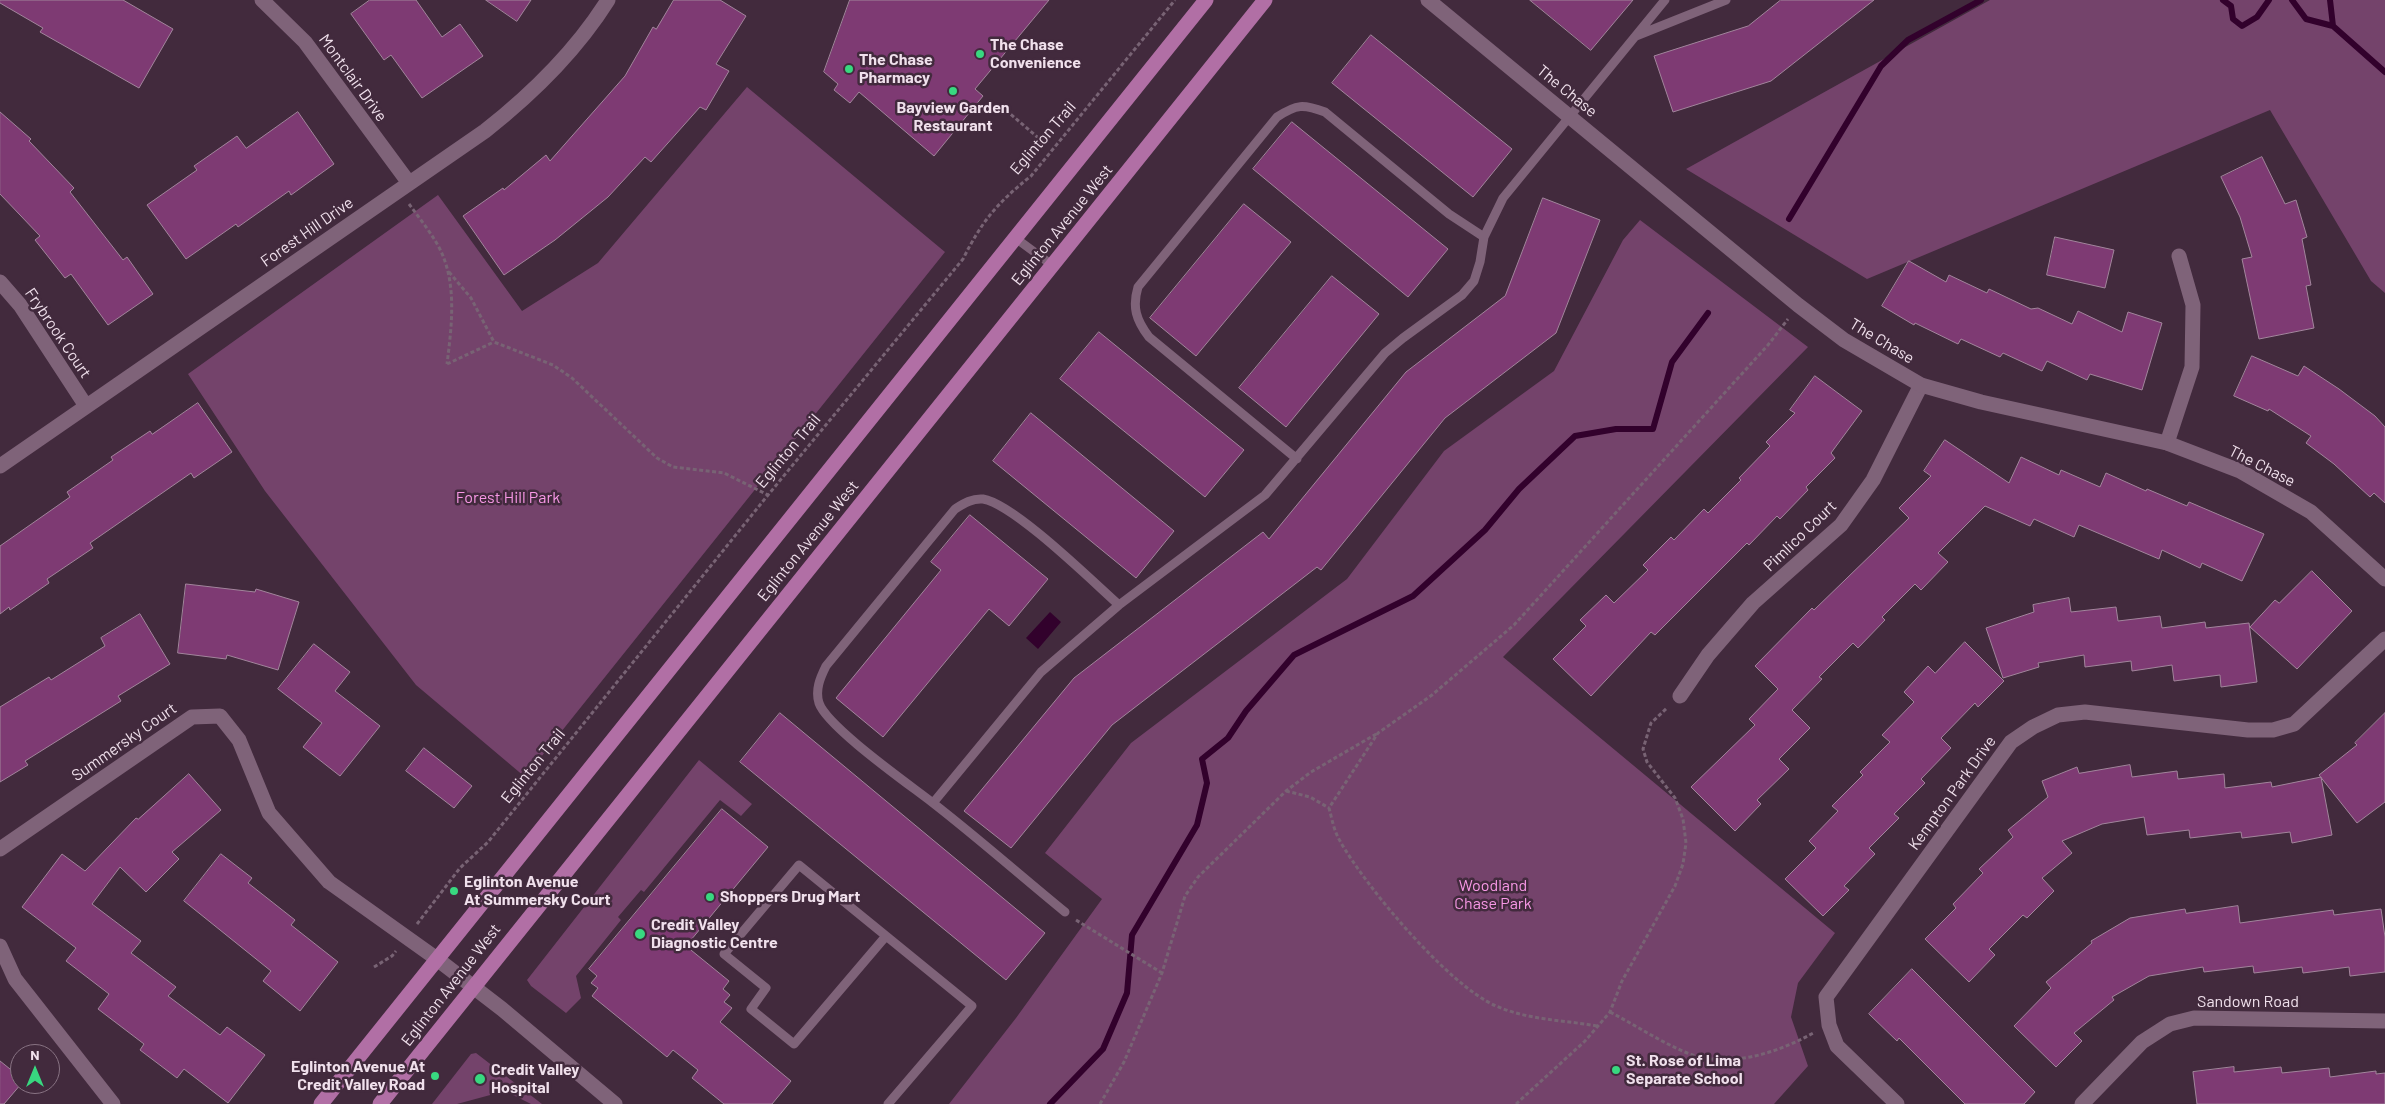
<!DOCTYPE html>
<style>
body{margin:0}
#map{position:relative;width:2385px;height:1104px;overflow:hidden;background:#422a3d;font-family:Barlow,sans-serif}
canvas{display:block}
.north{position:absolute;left:10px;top:1044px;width:50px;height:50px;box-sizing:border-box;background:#422a3d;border:1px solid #887383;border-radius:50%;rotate:0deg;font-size:14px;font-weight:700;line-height:20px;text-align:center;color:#f0e0ec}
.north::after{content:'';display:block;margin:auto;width:18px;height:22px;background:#38d880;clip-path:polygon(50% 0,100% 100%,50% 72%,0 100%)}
</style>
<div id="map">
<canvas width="2385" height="1104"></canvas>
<div class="north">N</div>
</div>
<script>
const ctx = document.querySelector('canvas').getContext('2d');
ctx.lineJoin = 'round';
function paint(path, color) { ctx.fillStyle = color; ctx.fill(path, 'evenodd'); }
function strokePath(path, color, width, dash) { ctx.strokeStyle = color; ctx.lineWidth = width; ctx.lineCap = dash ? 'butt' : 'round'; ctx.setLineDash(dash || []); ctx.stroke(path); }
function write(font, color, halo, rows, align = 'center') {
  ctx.font = font + ' Barlow,sans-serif'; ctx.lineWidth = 5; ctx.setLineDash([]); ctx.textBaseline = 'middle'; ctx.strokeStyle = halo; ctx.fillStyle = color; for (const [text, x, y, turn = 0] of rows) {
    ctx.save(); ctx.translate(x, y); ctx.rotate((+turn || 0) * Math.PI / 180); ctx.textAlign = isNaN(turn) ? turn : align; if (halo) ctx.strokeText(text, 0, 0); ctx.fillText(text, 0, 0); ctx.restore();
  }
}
paint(new Path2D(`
 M1990,0H2385V293L2371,281L2270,110L1867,279L1686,169Z
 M747,87L945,252L525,777L416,685L265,491L188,374L438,195L522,311L598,263Z
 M1640,220L1808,347L1503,657L1835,933L1798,983L1791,1017L1808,1066L1774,1104H949L1016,1018L1102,899L1045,853L1131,743L1347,579L1444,451L1554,371L1623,240Z
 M699,760L752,804L741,816L720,800L644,892L641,890L618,917L621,920L576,976L581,998L566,1013L531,986L527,980Z
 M476,1053L542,1104H531L505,1091L457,1104H432L471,1054Z`), '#74436b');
paint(new Path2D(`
 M1050,612L1061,622L1038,649L1026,638Z`), '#32012c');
strokePath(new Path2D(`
 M2223,0L2231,6L2233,19L2242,26L2257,17L2269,0
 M2292,0L2306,19L2333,26
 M2330,0L2333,26L2385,72
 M1789,219L1881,66L1908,40L1981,0
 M1050,1104L1103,1049L1127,993L1132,935L1197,825L1207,783L1202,759L1228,738L1246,711L1294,655L1413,596L1485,530L1519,489L1575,436L1616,429H1653L1672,362L1708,313`), '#32012c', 6);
const building = new Path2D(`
 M0,0H123L173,29L139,88L40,32L43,28L0,3Z
 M370,0H416L442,37L460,24L483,56L422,98L391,55L384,60L351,14Z
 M486,0H531L517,21Z
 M674,0H720L746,16L716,64L729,71L706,110L700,107L651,162L645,157L608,197L555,240L504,275L463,216L503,188L504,190L546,155L550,161L625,76L653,27L656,29Z
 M850,0H1049L975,89L983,96L934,156L859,92L850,103L834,90L838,84L824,72Z
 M1530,0H1633L1591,50Z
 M1781,0H1874L1771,81L1673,112L1654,56L1748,26Z
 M1371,35L1512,149L1473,197L1332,83Z
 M0,112L31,139L29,141L74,188L70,192L123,260L127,257L153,294L108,325L71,274L65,278L35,240L40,236L0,194Z
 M298,112L334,164L291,195L289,191L238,227L236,224L186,259L147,205L197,170L194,166L237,136L246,148Z
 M1292,122L1448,249L1408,297L1253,169Z
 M2262,157L2285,204L2296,200L2307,237L2302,239L2311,285L2306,286L2314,328L2259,339L2242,259L2252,257L2240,217L2221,177Z
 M1543,198L1600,220L1556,333L1445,418L1321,570L1317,567L1112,725L1011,848L964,811L1074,678L1263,532L1269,539L1406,372L1505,296Z
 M1244,204L1291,242L1196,356L1150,318Z
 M2055,237L2114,250L2105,288L2047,275Z
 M1909,261L1946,282L1949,275L1987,293L1989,289L2031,309L2038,308L2072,324L2078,311L2122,332L2128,312L2162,323L2142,390L2090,374L2087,380L2047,361L2042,371L2003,353L2000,357L1961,339L1958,344L1915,323L1914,325L1882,306Z
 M1332,276L1379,314L1286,427L1239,388Z
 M1099,332L1244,450L1205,497L1060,379Z
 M2252,356L2298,376L2304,366L2339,389L2375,416L2385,427V503L2374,493L2370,497L2334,464L2306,443L2311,436L2269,409L2268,411L2234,396Z
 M1815,376L1862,411L1831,453L1835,458L1806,487L1808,490L1780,519L1777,516L1749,545L1747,543L1655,635L1651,632L1591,696L1553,659L1586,626L1580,620L1606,595L1614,603L1648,570L1643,565L1671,537L1674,540L1704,509L1708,513L1741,480L1739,478L1770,446L1766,442L1795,413L1790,410Z
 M198,403L232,452L194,478L191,473L90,543L93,548L47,579L49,583L10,610L9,607L0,614V546L70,497L67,492L113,460L111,457L150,431L152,434Z
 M1031,413L1174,531L1136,578L993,461Z
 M1945,440L2009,483L2021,457L2059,475L2061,470L2100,487L2106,473L2146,491L2147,489L2187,506L2189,502L2264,534L2242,581L2202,563L2200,568L2162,550L2159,559L2079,525L2074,537L2034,519L2030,526L1985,506L1938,553L1948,562L1921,590L1915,584L1882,617L1885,620L1858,648L1853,643L1819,677L1822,679L1792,710L1810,728L1779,759L1789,769L1757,800L1761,804L1735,831L1691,787L1755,725L1749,719L1778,689L1755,666L1812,608L1814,610L1909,518L1899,508L1931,476L1924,471Z
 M970,515L1048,579L1009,626L989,609L883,737L836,698L941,570L931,562Z
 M2312,571L2352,611L2297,669L2250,627L2275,600L2279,603Z
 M186,584L255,592L256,589L299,602L278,670L227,655L226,659L178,653Z
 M2069,598L2071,612L2116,607L2118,621L2160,616L2162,628L2205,622L2206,628L2249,623L2257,682L2221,687L2220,675L2174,681L2172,665L2132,671L2131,661L2085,667L2084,655L2038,663L2039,667L2003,678L1986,628L2034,612L2033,605Z
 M140,614L170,664L118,696L121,701L25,761L28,765L0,782V707L49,677L51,680L105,646L101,638Z
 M1965,642L2004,681L1978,707L1975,703L1941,738L1951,748L1921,779L1925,783L1894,814L1899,818L1869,848L1875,854L1844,886L1849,890L1823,916L1785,879L1816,848L1809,841L1838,811L1832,806L1863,775L1860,772L1890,742L1882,735L1914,702L1904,692L1928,666L1935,673Z
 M314,644L350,672L335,691L380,726L340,776L303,747L322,723L278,689Z
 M780,713L1045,933L1006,980L740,762Z
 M2385,713V802L2357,823L2319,775L2357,745L2355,743Z
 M424,748L472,786L454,808L406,771Z
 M2130,765L2132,777L2177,771L2178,779L2224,774L2225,788L2271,782L2272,787L2321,777L2332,835L2292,843L2290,832L2242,838L2241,832L2190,838L2189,830L2147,835L2144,817L2102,824L2062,841L2072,853L2042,878L2054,891L2027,918L2023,915L1989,949L1995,955L1969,982L1925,939L1956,908L1953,904L1983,873L1979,869L2013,837L2008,830L2048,797L2042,781L2077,767L2079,773Z
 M189,774L221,810L172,852L179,859L146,892L120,867L92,904L141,941L131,953L176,987L168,996L220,1035L227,1027L265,1055L228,1103L184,1069L177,1078L140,1050L144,1044L98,1009L109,994L66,961L76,948L22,907L62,854L85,871L136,818L138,819Z
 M722,809L768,847L686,946L729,981L723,989L730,995L724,1002L732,1008L720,1022L791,1081L772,1104H724L692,1078L698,1070L673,1050L667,1057L592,996L598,988L591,983L597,976L589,969Z
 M221,854L252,878L248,883L295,920L291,925L338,962L300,1011L263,981L271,971L184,901Z
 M2238,906L2240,923L2333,910L2334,915L2381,909L2385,937V972L2350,976L2349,967L2303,973L2302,967L2254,973L2253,966L2204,972L2203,967L2149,976L2112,997L2114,1000L2074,1033L2082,1041L2056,1067L2014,1026L2051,988L2046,982L2092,943L2091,941L2130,918L2185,909L2186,913Z
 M1912,969L2035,1092L2024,1104H1965L1899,1038L1897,1041L1869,1014Z
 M0,1061L20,1077L21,1084L4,1104H0Z
 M2234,1067V1072L2281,1067L2282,1073L2329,1068L2330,1077L2376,1071V1074L2385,1073V1104H2197L2193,1072Z`);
paint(building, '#7e3a73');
strokePath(building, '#a2859c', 1);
strokePath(new Path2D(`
 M1001,106L1042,141
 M409,204C418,216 428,229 436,242C458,278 452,324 447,364
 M449,272L471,298L494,342L553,365L572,378L657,458L673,467L724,473L768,495
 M447,364L494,342
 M1286,791L1310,797L1329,808
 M1076,920L1162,973
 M417,924L460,868L488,842L768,495L963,259C982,221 997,203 1031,176L1175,0
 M374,967L392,956L396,951
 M1610,1012C1635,1025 1659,1041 1685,1052C1727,1070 1778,1053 1815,1032
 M1597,1026C1563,1020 1528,1020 1496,1006C1448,985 1366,887 1340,841C1334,831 1332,819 1329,808L1378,733L1432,695L1514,625L1768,345L1788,319
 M1100,1104L1124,1062L1162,973L1185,896L1198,877L1286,791L1311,772L1378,733
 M1516,1104L1585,1041L1610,1012L1622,981L1675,886L1683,864L1686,843L1683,819L1675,798L1647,762L1643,749L1651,723L1667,708`), '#786374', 3, [4, 2.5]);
strokePath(new Path2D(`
 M1636,36L1726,0
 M1014,237L1052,265
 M1297,459L1149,337C1136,320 1132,307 1138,287L1277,117C1297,104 1303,104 1325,112L1449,214L1484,237
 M933,803L1041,672L1119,605L1265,495L1385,353L1403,338L1462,295L1474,281L1480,262L1484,237L1503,198L1665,0
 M1065,912C1021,876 978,838 933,803C910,785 827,727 819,703C815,690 820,678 826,666L955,509C963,504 972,498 983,499C1014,504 1092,581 1119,605
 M886,936L794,1044L751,1009L766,988L724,954L799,865L972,1006L888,1104`), '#7f6379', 9);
strokePath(new Path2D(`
 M262,0L305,42L409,183
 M0,282L20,305L86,406
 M2167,443L2192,367L2193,305L2179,256
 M0,466L485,131C532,94 576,51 608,0
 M1680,696L1708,655L1753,603L1841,525L1873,480L1921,385
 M0,849L192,717L220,716L239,740L269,813L329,882L437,959
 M0,946L15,979L113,1104
 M1897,1104L1837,1046L1829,1025L1826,997L2011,742L2033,727L2058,715L2085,712L2248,730H2273L2294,724L2385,639
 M2082,1104L2142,1042L2170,1024L2194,1018L2385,1021`), '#7f6379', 15);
strokePath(new Path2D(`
 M1428,0L1798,305L1844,340L1921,385L1981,402L2167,443L2240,471L2311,512L2385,579
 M437,959L502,1009L615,1104`), '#7f6379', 15);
strokePath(new Path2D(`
 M321,1104L1206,0
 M380,1104L1265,0`), '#b16fa5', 15);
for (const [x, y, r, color] of [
 [980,54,5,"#38d880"],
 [849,69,5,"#38d880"],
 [953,91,5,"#38d880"],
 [454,891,5,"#38d880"],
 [710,897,5,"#38d880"],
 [640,934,6,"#38d880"],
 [1616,1070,5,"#38d880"],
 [435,1076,5,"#38d880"],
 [480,1079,6,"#38d880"]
]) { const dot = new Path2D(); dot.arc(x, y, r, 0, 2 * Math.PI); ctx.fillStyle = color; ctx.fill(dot); strokePath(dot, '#422a3d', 2); }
write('bold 16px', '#f0e0ec', '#422a3d', [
 ["The Chase",990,45],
 ["Convenience",990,63],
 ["The Chase",859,60],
 ["Pharmacy",859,78],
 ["Bayview Garden",953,108,"center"],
 ["Restaurant",953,126,"center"],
 ["Eglinton Avenue",464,882],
 ["At Summersky Court",464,900],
 ["Shoppers Drug Mart",720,897],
 ["Credit Valley",651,925],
 ["Diagnostic Centre",651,943],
 ["St. Rose of Lima",1626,1061],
 ["Separate School",1626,1079],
 ["Eglinton Avenue At",425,1067,"right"],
 ["Credit Valley Road",425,1085,"right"],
 ["Credit Valley",491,1070],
 ["Hospital",491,1088]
], 'left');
write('16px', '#f0e0ec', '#422a3d', [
 ["Montclair Drive",353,78,54],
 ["The Chase",1567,91,39],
 ["Eglinton Trail",1043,138,-49],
 ["Eglinton Avenue West",1062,225,-51],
 ["Forest Hill Drive",307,232,-35],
 ["Frybrook Court",58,333,56],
 ["The Chase",1882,341,31],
 ["Eglinton Trail",788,451,-50],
 ["The Chase",2262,466,27],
 ["Pimlico Court",1800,536,-44],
 ["Eglinton Avenue West",808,541,-51],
 ["Summersky Court",124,742,-35],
 ["Eglinton Trail",533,766,-51],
 ["Kempton Park Drive",1952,793,-54],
 ["Eglinton Avenue West",451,985,-52],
 ["Sandown Road",2248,1002]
]);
write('16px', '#f898e6', '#422a3d', [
 ["Forest Hill Park",508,498],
 ["Woodland",1493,886],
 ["Chase Park",1493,904]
]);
</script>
